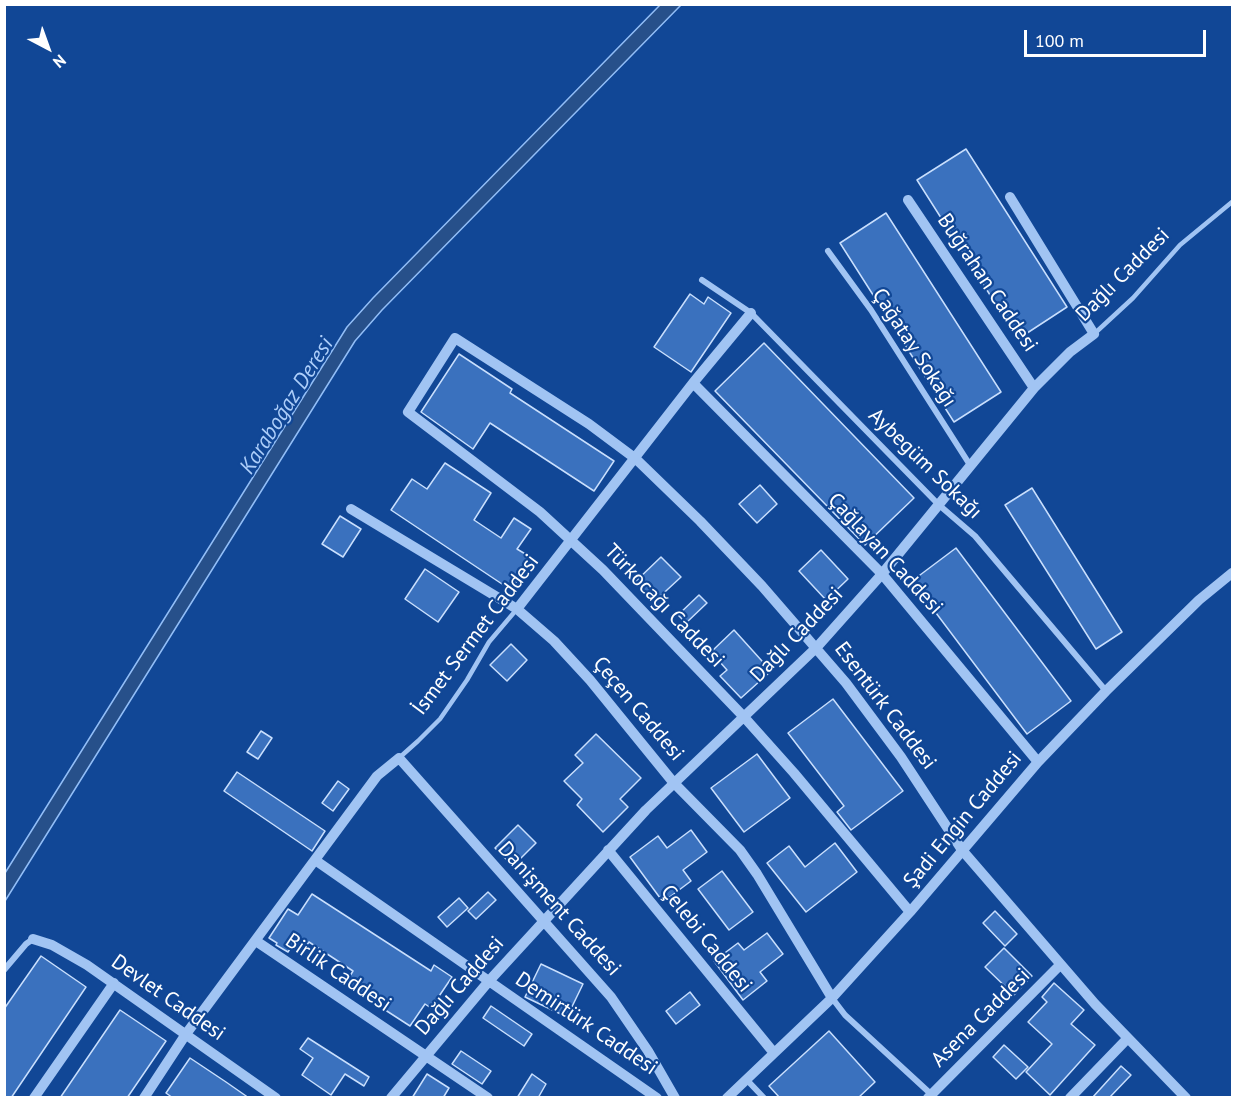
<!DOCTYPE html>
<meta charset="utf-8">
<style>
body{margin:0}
#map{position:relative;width:1237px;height:1102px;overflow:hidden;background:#114796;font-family:"PT Sans",sans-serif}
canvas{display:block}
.frame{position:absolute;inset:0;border:6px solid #fff;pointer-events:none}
.north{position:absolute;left:18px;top:18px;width:60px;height:60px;-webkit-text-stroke:4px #114796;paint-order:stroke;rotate:139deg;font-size:16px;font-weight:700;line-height:24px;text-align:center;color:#fff}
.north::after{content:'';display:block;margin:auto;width:21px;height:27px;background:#fff;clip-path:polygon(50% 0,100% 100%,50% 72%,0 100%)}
.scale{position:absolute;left:1024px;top:30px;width:182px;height:27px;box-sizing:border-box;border:3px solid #fff;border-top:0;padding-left:8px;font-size:18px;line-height:21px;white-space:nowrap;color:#fff;-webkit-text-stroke:4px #114796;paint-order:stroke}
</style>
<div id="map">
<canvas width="1237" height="1102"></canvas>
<div class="frame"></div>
<div class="north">N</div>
<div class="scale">100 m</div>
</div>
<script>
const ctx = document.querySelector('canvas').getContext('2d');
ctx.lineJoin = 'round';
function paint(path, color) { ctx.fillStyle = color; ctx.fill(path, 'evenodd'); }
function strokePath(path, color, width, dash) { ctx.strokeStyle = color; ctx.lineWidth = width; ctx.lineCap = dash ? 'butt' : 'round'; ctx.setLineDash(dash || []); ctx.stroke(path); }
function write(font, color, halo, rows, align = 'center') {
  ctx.font = font + ' "PT Sans",sans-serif'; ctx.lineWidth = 4.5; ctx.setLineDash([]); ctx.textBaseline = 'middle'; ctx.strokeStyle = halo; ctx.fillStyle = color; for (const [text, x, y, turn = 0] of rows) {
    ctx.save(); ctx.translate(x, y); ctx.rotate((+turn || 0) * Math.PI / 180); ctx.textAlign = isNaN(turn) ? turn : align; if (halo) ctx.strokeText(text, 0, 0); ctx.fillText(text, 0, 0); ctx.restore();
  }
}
const water = new Path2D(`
 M660,5H681L382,310L355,341L5,901V873L347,327L373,298Z`);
paint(water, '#27508a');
strokePath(water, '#92bef7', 1.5);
const building = new Path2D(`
 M966,149L1067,307L1018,339L917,180Z
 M886,213L1001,392L954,422L840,243Z
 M690,294L704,304L708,297L731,313L691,372L654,347Z
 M764,343L914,498L865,545L715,391Z
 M459,354L512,389L510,393L614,461L594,491L490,423L473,449L421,412Z
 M445,463L491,493L474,520L501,538L514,518L531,529L517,549L532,558L511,590L391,510L412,479L427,489Z
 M760,485L777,504L757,523L739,504Z
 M1032,488L1122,632L1096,649L1005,505Z
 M340,516L361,529L343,557L322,544Z
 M956,548L1071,701L1027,734L912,581Z
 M821,550L848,579L826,600L799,571Z
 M661,557L681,577L654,602L635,582Z
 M425,569L459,592L438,622L405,599Z
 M699,595L707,603L686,623L678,615Z
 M734,630L771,671L741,698L720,676L727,670L711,652Z
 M511,644L527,660L507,681L490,665Z
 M833,699L903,791L851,830L837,812L844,806L788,733Z
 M261,731L272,738L258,759L247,752Z
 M596,734L641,778L620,799L628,807L603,832L577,805L582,799L564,781L583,763L575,755Z
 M757,754L790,798L744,832L711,788Z
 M237,772L325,831L312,851L224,791Z
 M338,781L349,789L333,811L322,803Z
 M518,825L536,843L513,866L495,848Z
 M691,830L707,852L683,870L691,881L663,902L630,857L658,836L667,848Z
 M835,843L857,872L806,912L767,863L789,846L805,867Z
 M722,871L753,912L729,930L698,889Z
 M488,892L496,900L476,919L468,911Z
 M312,894L431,971L434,965L452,977L431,1008L425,1004L410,1026L345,984L353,971L309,942L301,953L291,947L288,952L276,945L277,943L269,938L288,909L298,915Z
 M459,898L468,908L447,927L438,917Z
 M995,911L1017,934L1005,946L983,923Z
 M767,933L783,954L760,972L767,981L743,1000L714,961L738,943L744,950Z
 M1004,948L1032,976L1014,995L985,967Z
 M41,956L86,987L11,1098H4V1009Z
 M541,964L583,984L567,1017L525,997Z
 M1054,983L1084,1010L1071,1024L1095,1045L1050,1095L1026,1072L1052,1044L1028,1022L1047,1002L1042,997Z
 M690,992L700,1005L676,1024L666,1011Z
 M491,1006L532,1034L524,1046L483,1018Z
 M120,1010L166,1041L127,1098H60Z
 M829,1031L875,1082L858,1098H780L769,1086Z
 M308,1038L369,1077L364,1086L345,1074L331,1095L302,1075L313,1058L300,1049Z
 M1004,1045L1028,1067L1016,1079L993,1057Z
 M461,1051L491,1071L482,1084L452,1064Z
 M190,1058L226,1082L249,1098H173L166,1093Z
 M1121,1066L1131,1075L1109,1098H1092Z
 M427,1074L449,1088L443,1098H412Z
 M532,1074L546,1084L538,1098H517Z`);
paint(building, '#3a71be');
strokePath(building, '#c9dffd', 1.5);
strokePath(new Path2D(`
 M1094,334L1133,298L1180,245L1232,202
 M399,758L418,741L440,719L467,680L489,642L517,609`), '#a1c4f3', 4.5);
strokePath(new Path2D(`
 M828,251L871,310L970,465
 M702,280L751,313L939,505L975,536L1106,691
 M4,970L26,944L33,939
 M832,998L845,1015L932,1095
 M746,1079L764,1098`), '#a1c4f3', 6);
strokePath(new Path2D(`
 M908,200L1034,388
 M693,383L882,574L1038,762
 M351,509L517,609L554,641L590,680L673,782L740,850L757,874L832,998
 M517,609L693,383L751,313
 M608,850L774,1053
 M315,860L657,1098
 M910,912L794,773L744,717L603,570L540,512L408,412L455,338L589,424L636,459L700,521L762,586L846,683L901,757L962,850L1095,1004L1186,1098
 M33,939L52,945L87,965L276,1098
 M256,941L488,1098
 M34,1098L114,983
 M144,1098L186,1034L377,776L399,758L611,997L648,1051L675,1098
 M391,1098L489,981L646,810L817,647L882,574L1034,388L1070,352L1094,334L1010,197
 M727,1098L832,998L910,912L1038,762L1106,691L1199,600L1232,573
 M928,1098L1060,965
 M1070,1098L1127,1039`), '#a1c4f3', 10);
write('21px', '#fff', '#114796', [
 ["Dağlı Caddesi",1123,275,-45],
 ["Buğrahan Caddesi",987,283,56],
 ["Çağatay Sokağı",914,348,57],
 ["Aybegüm Sokağı",925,464,44],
 ["Çağlayan Caddesi",885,554,47],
 ["Türkocağı Caddesi",664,606,46],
 ["İsmet Sermet Caddesi",476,635,-53],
 ["Dağlı Caddesi",797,635,-46],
 ["Esentürk Caddesi",885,706,53],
 ["Çeçen Caddesi",638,709,50],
 ["Şadi Engin Caddesi",963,820,-50],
 ["Danişment Caddesi",559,909,48],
 ["Çelebi Caddesi",706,939,51],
 ["Birlik Caddesi",338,973,34],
 ["Dağlı Caddesi",460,986,-49],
 ["Devlet Caddesi",168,998,35],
 ["Asena Caddesi",981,1018,-45],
 ["Demirtürk Caddesi",586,1024,34]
]);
write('italic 22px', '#adcefa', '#114796', [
 ["Karaboğaz Deresi",287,406,-58]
]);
</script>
